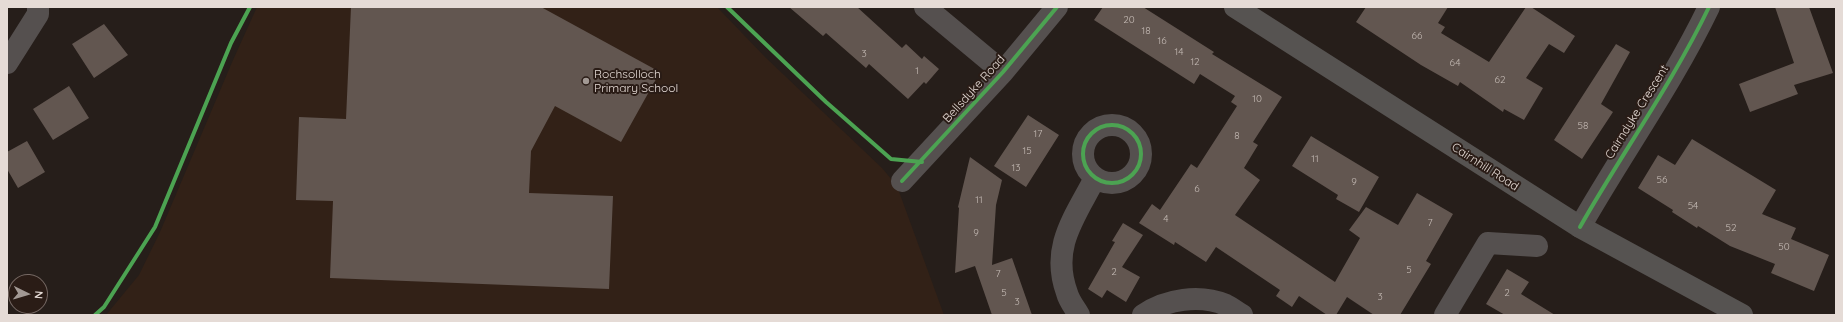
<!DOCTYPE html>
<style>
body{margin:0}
#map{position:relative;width:1843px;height:322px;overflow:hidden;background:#261e1a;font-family:Quicksand,sans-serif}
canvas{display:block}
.frame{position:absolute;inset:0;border:8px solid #e5dbd6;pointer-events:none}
.north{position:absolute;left:8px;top:274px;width:40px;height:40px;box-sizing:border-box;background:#2a1c16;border:1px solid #756863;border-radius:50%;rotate:95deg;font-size:11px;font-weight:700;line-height:16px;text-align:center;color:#e5dbd6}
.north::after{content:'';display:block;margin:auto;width:14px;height:18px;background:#a29994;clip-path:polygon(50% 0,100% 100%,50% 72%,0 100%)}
</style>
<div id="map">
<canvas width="1843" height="322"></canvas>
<div class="frame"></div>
<div class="north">N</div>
</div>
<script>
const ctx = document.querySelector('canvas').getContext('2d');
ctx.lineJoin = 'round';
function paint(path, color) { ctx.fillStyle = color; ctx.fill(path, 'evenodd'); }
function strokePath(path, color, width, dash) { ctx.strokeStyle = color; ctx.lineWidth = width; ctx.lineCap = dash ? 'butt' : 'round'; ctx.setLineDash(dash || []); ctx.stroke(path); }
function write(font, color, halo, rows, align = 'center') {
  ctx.font = font + ' Quicksand,sans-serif'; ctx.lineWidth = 4; ctx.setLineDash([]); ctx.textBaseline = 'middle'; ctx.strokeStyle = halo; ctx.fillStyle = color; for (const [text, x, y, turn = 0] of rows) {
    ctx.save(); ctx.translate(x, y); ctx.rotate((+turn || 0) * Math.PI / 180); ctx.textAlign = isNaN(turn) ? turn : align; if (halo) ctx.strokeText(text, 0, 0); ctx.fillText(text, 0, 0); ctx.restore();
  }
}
paint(new Path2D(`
 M257,7H717L765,57L882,168L897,186L944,315H106L139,275L160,232L233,60Z`), '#322117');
paint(new Path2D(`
 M351,7H541L660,72L621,142L555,106L531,151L529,193L613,196L609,289L330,278L333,201L296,200L299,117L346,119Z
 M789,7H857L902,48L906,44L922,59L924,56L939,69L926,84L924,82L908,99L869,64L866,68L826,33L823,36Z
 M1103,7H1143L1214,52L1212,54L1282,97L1253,142L1258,145L1244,168L1260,180L1235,215L1335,282L1360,238L1349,230L1366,207L1398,225L1417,193L1453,214L1426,261L1431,264L1400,315H1374L1347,297L1336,315H1327L1299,296L1292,307L1276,296L1280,290L1216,247L1206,262L1175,242L1174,245L1139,223L1152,204L1160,210L1191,164L1197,168L1237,106L1231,102L1235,96L1200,74L1194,84L1094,20Z
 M1366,7H1448L1438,23L1445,27L1441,33L1489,62L1526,7H1531L1575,36L1564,53L1549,44L1526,78L1543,88L1524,120L1504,109L1503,112L1460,82L1458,86L1421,65L1356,22Z
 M1775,7H1809L1833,73L1794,85L1798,94L1750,112L1739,84L1794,63Z
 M104,24L128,55L94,78L72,44Z
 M1616,44L1630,52L1601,104L1613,112L1582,159L1554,140Z
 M69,86L89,118L53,140L33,109Z
 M1028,115L1059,135L1026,187L994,166Z
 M1311,136L1379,177L1359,212L1336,199L1338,195L1292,166Z
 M1692,139L1776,190L1762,214L1796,228L1791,239L1829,255L1814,291L1771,273L1775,264L1730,246L1698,226L1697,228L1672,212L1673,210L1638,188L1658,155L1675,165Z
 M27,141L45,172L18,188L7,169V152Z
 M970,157L1002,180L996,205L992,265L1012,258L1032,315H992L975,266L955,273L959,208L958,207Z
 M1123,223L1143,235L1122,267L1140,277L1126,302L1107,290L1102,298L1088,289L1115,242L1112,241Z
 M1507,269L1529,282L1521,294L1555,315H1505L1486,304Z`), '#625650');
strokePath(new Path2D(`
 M925,7L1003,72
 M7,63L38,14V7
 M1083 154a29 29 0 1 1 58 0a29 29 0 1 1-58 0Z
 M902,181L1003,72L1057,7
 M1580,227C1622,153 1672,84 1709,7
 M1079,315C1075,308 1069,301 1067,293C1050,247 1075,217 1095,178
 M1143,315C1166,299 1200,294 1226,305C1232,308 1237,312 1242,315
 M1445,315L1488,243L1537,246`), '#55504f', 22);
strokePath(new Path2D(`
 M1235,7L1580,227L1742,315`), '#565351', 22);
strokePath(new Path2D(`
 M727,7L826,102L891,159L922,162
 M1083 154a29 29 0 1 1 58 0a29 29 0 1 1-58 0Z
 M902,181L1003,72L1057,7
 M1580,227C1622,153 1672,84 1709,7
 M95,315L104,307L155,227L231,43L250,7`), '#4ca352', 4);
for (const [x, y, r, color] of [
 [586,81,4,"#a29994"]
]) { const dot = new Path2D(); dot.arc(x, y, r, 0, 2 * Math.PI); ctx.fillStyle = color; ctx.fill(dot); strokePath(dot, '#2a1c16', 1.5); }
write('10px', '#c4bab4', null, [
 ["20",1129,20],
 ["18",1146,31],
 ["66",1417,36],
 ["16",1162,41],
 ["14",1179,52],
 ["3",864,54],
 ["12",1195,62],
 ["64",1455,63],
 ["1",917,71],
 ["62",1500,80],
 ["10",1257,99],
 ["58",1583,126],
 ["17",1038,134],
 ["8",1237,136],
 ["15",1027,151],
 ["11",1315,159],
 ["13",1016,168],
 ["56",1662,180],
 ["9",1354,182],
 ["6",1197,189],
 ["11",979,200],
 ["54",1693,206],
 ["4",1166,219],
 ["7",1430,223],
 ["52",1731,228],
 ["9",976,233],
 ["50",1784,247],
 ["5",1409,270],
 ["2",1114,272],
 ["7",998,274],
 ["5",1004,293],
 ["2",1507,293],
 ["3",1380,297],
 ["3",1017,302]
]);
write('12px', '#e5dbd6', '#2a1c16', [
 ["Rochsolloch",594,74],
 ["Primary School",594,88]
], 'left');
write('12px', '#e5dbd6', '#2a1c16', [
 ["Bellsdyke Road",974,89,-48],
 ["Cairndyke Crescent",1637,112,-58],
 ["Cairnhill Road",1485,167,33]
]);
</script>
